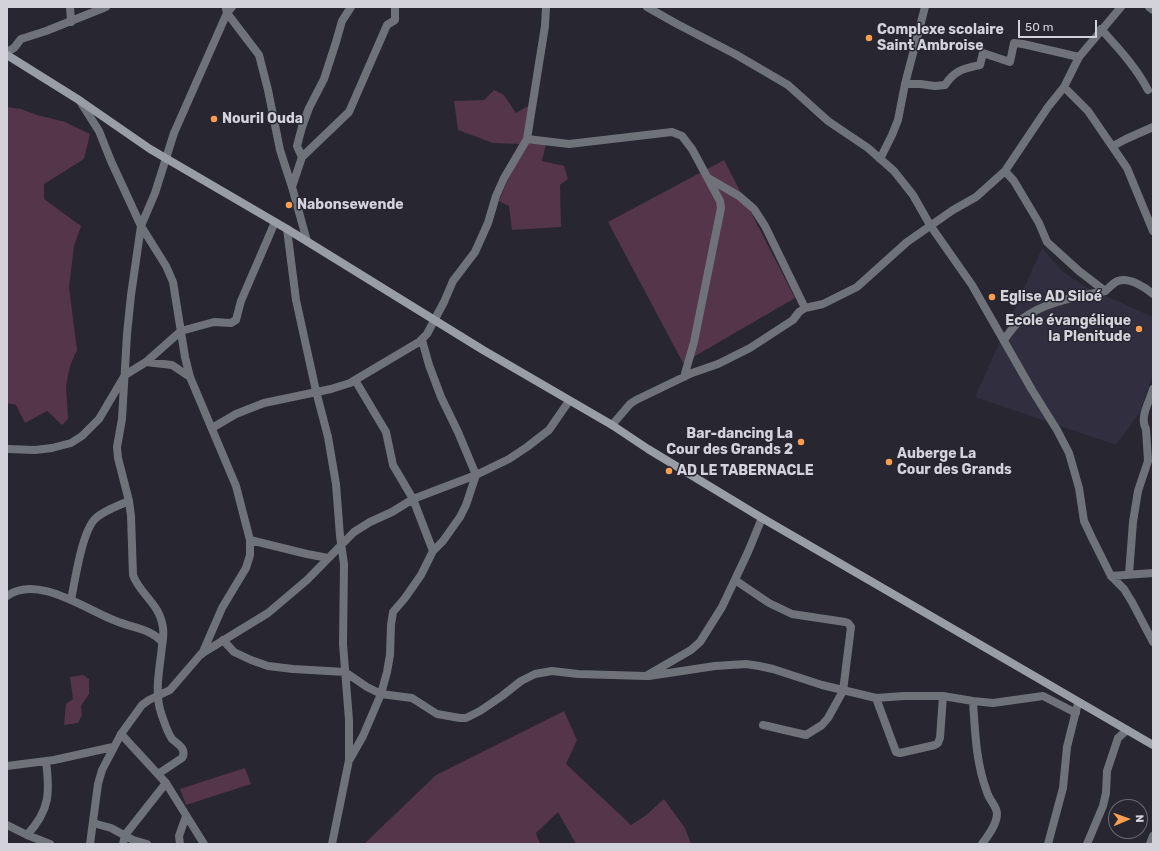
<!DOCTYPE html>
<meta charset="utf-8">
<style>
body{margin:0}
#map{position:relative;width:1160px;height:851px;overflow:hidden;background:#272631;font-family:Rubik,sans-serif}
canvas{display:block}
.frame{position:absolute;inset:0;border:8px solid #d3d2da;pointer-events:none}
.north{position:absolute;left:1108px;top:799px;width:40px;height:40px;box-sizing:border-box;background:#272631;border:1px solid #6c6b75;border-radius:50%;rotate:88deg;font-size:11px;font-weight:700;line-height:16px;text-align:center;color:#d3d2da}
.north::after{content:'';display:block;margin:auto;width:14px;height:18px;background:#fb9e50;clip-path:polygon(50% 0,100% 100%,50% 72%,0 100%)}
.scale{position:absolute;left:1018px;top:20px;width:79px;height:18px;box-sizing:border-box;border:2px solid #d3d2da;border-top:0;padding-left:5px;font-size:12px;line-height:14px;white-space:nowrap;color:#d3d2da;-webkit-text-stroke:3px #272631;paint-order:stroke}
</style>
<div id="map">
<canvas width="1160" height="851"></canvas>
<div class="frame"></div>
<div class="north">N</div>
<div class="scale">50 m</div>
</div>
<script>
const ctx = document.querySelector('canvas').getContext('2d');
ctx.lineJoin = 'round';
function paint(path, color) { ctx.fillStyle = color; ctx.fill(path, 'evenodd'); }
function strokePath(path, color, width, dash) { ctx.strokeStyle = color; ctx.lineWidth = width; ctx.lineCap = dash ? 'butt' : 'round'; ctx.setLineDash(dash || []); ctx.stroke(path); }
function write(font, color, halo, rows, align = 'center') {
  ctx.font = font + ' Rubik,sans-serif'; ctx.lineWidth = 3; ctx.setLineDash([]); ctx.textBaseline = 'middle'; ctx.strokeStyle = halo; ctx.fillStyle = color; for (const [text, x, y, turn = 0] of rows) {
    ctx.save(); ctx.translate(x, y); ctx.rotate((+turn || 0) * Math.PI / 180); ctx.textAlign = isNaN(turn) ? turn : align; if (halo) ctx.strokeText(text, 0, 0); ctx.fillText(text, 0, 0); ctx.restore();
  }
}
paint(new Path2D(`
 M1042,248L1063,272L1088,288L1153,317V374L1140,412L1116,445L975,397Z`), '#302e3f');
paint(new Path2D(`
 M494,90L504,95L516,113L528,106C528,120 527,132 520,144L493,143L458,130L454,101L484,100Z
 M7,107L21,109L37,115L65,122L90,134L84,159L44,184V199L81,226L74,246L69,287L77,350L70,366L66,386L68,419L62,425L47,411L25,423L16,405L7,403Z
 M529,141L546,144L542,161L564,166L568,179L560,185L561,227L512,230L509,206L499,201L509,177Z
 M724,160L795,298L683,363L608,222Z
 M83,675L89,679V694L81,706L82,715L78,723L64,725L66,704L73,699L70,677Z
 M564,711L577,740L566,764L631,825L645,816L664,799L685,828L691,844H576L558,812L536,833L540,844H364L436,775Z
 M245,768L251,784L186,805L180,789Z`), '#553549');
strokePath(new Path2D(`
 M70,7L71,22
 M647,7L677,24L735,54L788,85L828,121L868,148L894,171L913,195L930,225L972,285L1032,390L1057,430L1069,453L1079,488L1084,521L1092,538L1111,576L1124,589L1132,602L1153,642
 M1149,7L1153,10
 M226,9L227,13L259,55L268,90L280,150L292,187L307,241
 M1101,29C1119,49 1136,67 1148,90
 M7,52L14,48L21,39L46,31L106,7
 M905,84H920L935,86L945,85C955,70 963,69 980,65L983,53L1010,62L1014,43L1023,44L1079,57
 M1064,87L1088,111L1127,168L1153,231
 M80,101L99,131L111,161L141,226L166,266L173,282L185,357L190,377L236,486L250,540V555L246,568L222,608L202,654
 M527,139L569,144L672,132L682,136L692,149L720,201L721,208L694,342L684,377
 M1113,146L1126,139L1153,127
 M302,157L297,146L302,127L309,108L324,79L336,42L342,21L351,7
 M880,159L892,135L898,120L905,84L925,7
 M1005,171L1014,181L1039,223L1047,242L1079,271L1105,291C1109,288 1114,282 1118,281C1129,277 1145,287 1153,294
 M708,178L739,196L754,209L765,226L805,308
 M292,187L302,157L349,112L387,25L395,20V7
 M287,229L296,300L316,391L328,437L336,484L340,536L344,564L343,644L349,720V760L332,844
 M1004,340C1009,333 1015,324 1022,319C1046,301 1077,297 1105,291
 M146,362L181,331L214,322L231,323L236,320L241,301L275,222
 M355,380L386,432L393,465L413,499L433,551
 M612,425L630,404L636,400L692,373L718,364L750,348L793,320L799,312L805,308L823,304L857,287L907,242L953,210L976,197L1005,171L1048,107L1064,87L1079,57L1121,7
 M212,428L236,414L264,403L331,389L350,383L419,342L427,334L444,302L453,281L475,252L488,223L496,196L504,178L527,139L545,26L546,7
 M7,449L35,450L52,448L71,443L82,436L99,419L125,375L146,362L172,365L190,377
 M250,540L307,554L328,558
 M1129,574L1133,522L1138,491L1148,461L1146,429C1139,417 1150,401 1153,389
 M1111,576L1153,573
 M735,580L769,603L792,614L845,622L848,623L851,627L843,691L828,718L822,725L806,735L763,725
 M7,596C38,574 86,610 116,621C132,628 150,628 162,642
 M71,600C75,581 82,530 96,518C105,510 118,506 129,501
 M223,640L234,652L251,660L268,666L293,669L345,672L367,687L381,694L412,698L437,714L460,718H466L480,711L502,696L521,681L535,674L552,671L578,674L646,676L691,650L700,642L722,607L748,552L762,518
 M649,676L715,666L746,664L759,666L773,669L822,685L876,698L904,696H943L973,701L993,703L1043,696L1076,713
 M876,698L896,752L900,753L935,745L938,743L940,738L943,696
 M973,701C975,732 976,763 987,792C989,800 997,806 997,814C997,824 988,836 982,844
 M121,734L166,783L204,844
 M350,759L363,736L381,694L387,672L390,655L391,625L393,612L405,598L421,575L433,551L443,541L460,517L466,505L476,475L458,432L441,397L429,365L422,340
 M7,766L54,760L113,747
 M158,774L182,758C184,755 184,753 183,750C181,745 175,742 172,739C167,732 164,721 161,713C154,691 160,668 162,646C163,640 164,634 163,628C160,603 140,595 133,575L131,516L129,501L118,458L117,447L122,419L127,334L131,295L141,226L155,193L174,133L227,13L232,7
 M93,823L111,828L133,840L147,844
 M7,825L27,835L50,844
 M27,835C50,810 50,793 46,761
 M90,844L98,784L102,770L121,734L142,705L149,700L170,690L201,654L268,613L307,580L354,532L370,522L392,512L413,499L476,475L509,459L527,447L549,430L569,401
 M123,844L125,835L166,783
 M180,844L179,836L186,816
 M1048,844L1063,788L1067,747L1077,707
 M1087,844L1103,806L1106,793L1107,771L1118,738L1127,730
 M1150,844L1153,836`), '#6f7278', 8);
strokePath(new Path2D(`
 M7,55L79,100L150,149L287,229L483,350L612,425L648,449L762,518L1153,745`), '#989da6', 8);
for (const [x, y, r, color] of [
 [869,38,4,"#fb9e50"],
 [214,119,4,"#fb9e50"],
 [289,205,4,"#fb9e50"],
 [992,297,4,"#fb9e50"],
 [1139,329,4,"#fb9e50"],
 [801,442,4,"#fb9e50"],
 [889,462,4,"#fb9e50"],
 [669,471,4,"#fb9e50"]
]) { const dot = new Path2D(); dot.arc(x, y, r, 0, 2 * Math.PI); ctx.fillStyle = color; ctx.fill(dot); strokePath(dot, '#272631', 1.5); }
write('bold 14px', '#d3d2da', '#272631', [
 ["Complexe scolaire",877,30],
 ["Saint Ambroise",877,46],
 ["Nouril Ouda",222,119],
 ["Nabonsewende",297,205],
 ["Eglise AD Siloé",1000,297],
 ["Ecole évangélique",1131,321,"right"],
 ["la Plenitude",1131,337,"right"],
 ["Bar-dancing La",793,434,"right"],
 ["Cour des Grands 2",793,450,"right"],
 ["Auberge La",897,454],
 ["Cour des Grands",897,470],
 ["AD LE TABERNACLE",677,471]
], 'left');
</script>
